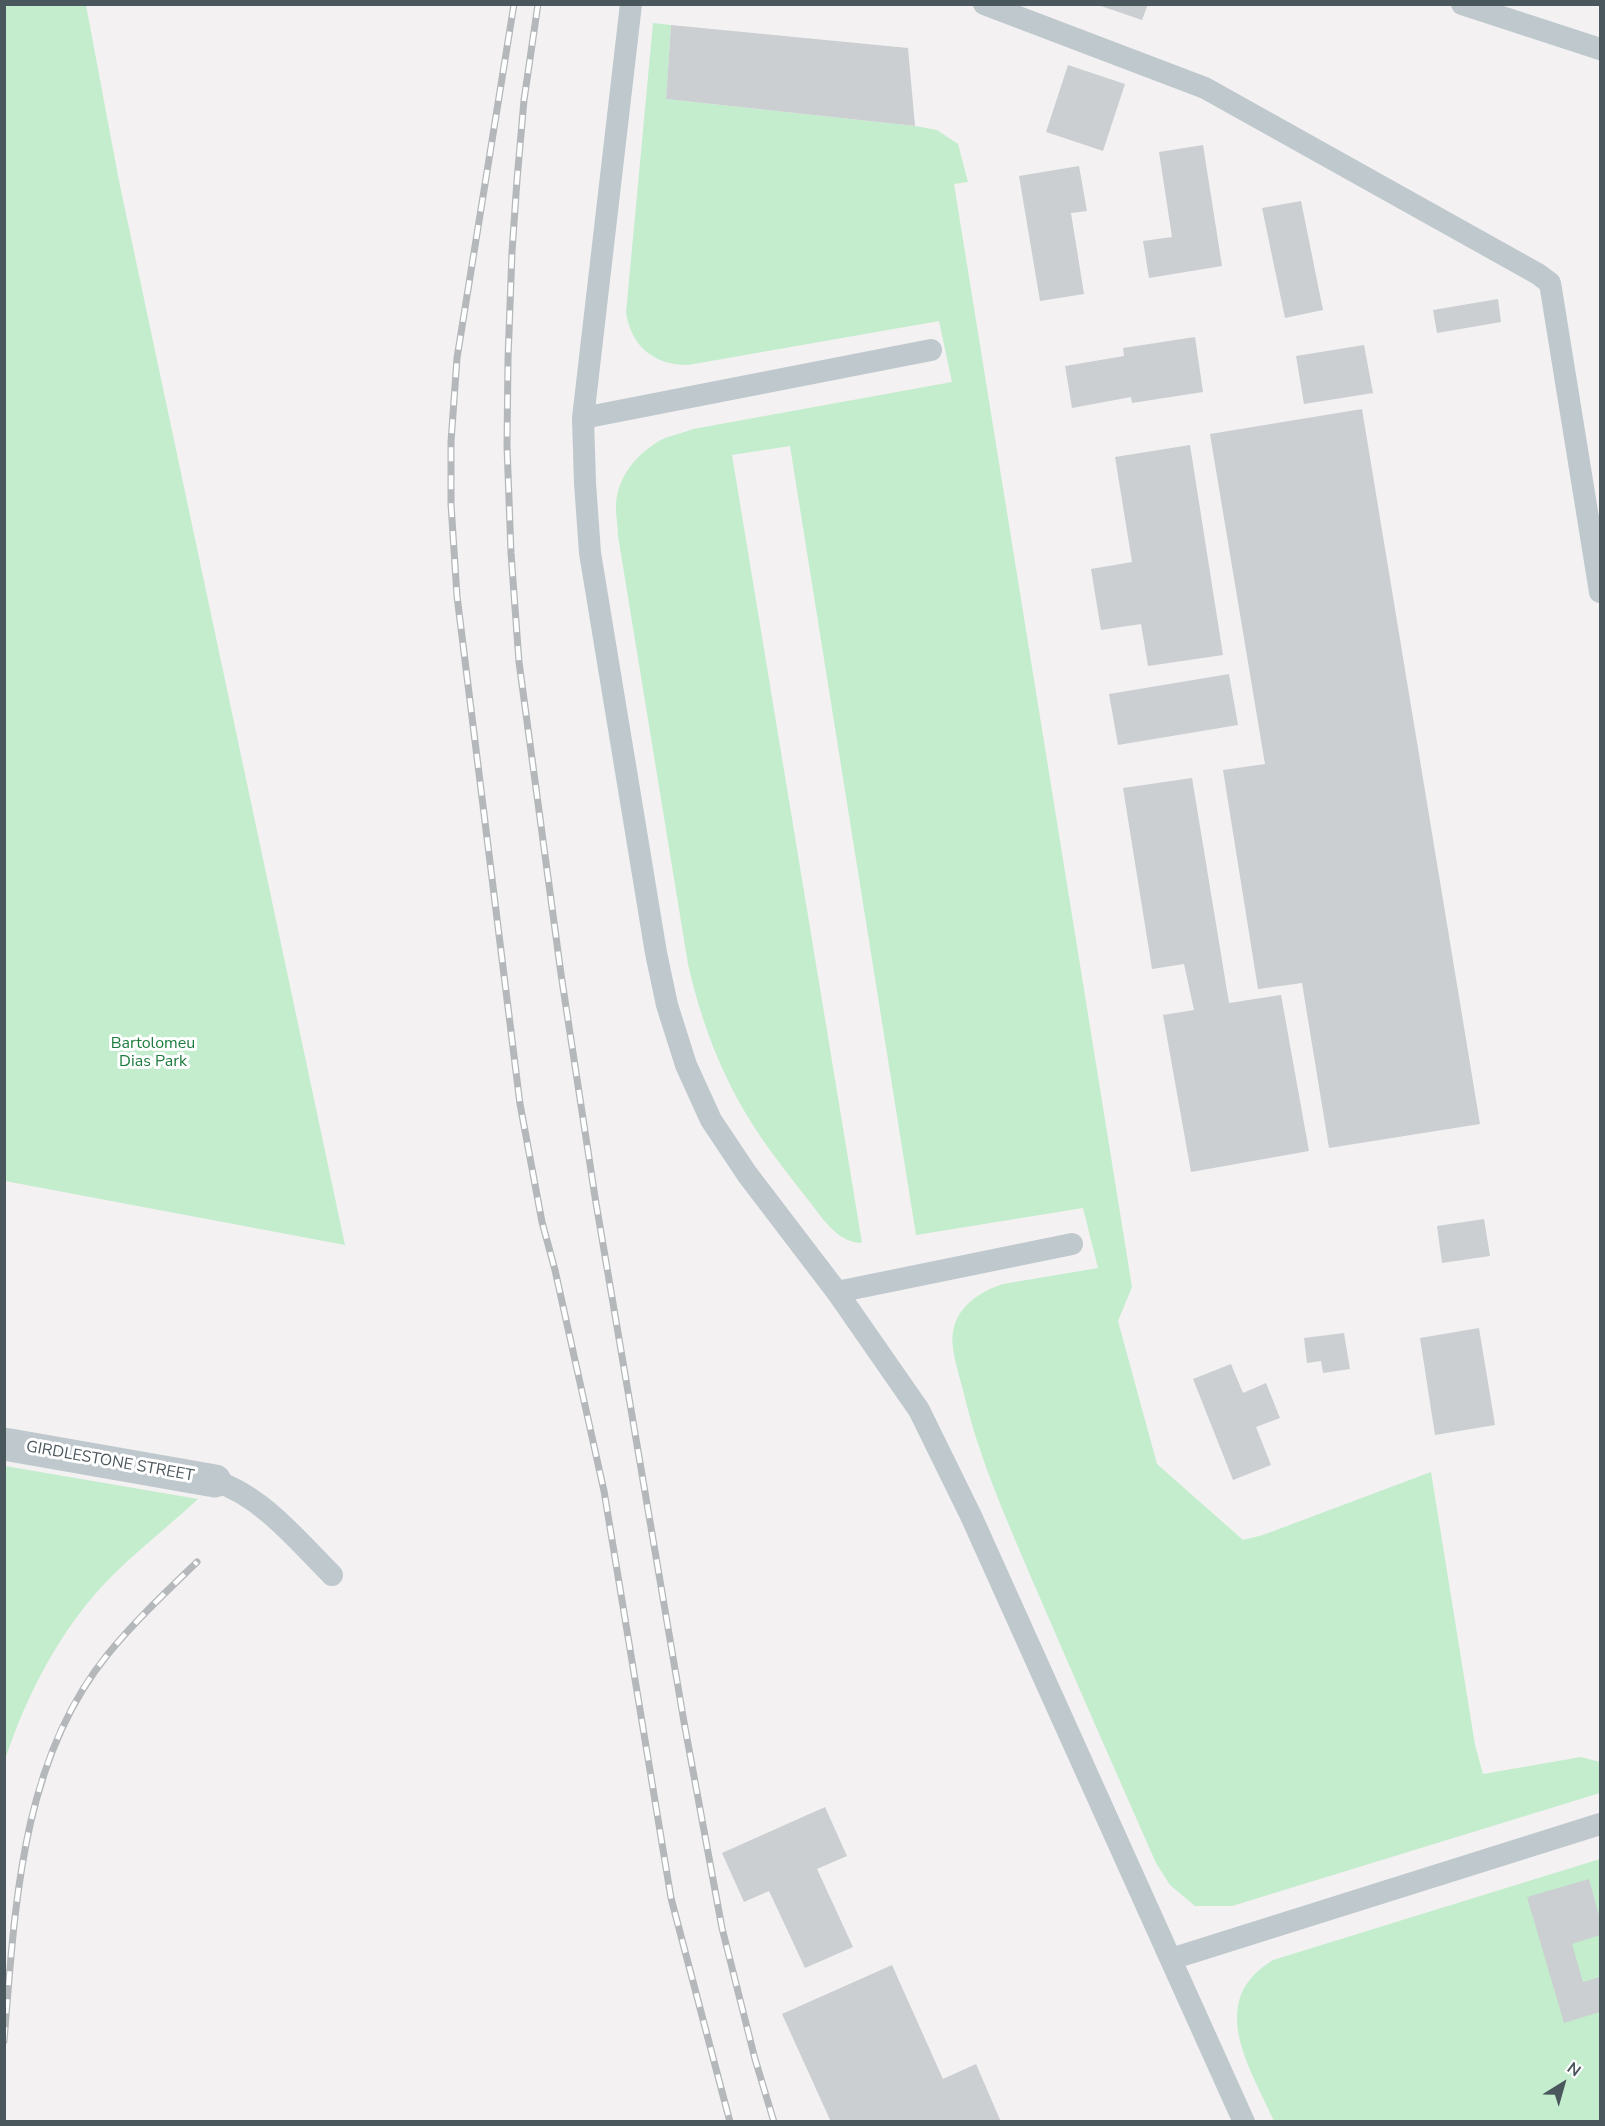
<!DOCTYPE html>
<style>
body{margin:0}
#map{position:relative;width:1605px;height:2126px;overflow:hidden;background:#f3f1f2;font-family:"Nunito Sans",sans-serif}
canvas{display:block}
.frame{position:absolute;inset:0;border:6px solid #4a575d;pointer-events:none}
.north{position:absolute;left:1533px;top:2054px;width:60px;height:60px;-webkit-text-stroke:4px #fff;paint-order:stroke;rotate:37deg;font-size:16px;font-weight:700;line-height:24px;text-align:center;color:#4a575d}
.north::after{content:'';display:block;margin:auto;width:21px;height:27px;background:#4a575d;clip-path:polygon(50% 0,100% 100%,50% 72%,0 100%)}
</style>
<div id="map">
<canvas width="1605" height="2126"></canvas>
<div class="frame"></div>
<div class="north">N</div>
</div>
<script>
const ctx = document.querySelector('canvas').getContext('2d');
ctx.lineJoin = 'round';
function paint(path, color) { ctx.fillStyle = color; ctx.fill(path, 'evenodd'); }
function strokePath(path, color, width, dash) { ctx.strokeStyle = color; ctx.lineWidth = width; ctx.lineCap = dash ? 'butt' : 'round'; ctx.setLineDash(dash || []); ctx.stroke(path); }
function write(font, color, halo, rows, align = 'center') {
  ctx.font = font + ' "Nunito Sans",sans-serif'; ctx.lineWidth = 6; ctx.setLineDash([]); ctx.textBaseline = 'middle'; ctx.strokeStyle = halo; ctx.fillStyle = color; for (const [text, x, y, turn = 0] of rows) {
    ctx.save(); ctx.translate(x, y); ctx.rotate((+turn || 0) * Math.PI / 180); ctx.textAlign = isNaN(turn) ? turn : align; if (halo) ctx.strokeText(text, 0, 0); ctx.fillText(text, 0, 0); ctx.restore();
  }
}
paint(new Path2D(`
 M4,5H86L119,181L345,1245L5,1181Z
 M653,23L671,25L666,99L915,126L937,130L958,144L968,182L954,184L1132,1287L1118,1321L1157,1464L1243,1540L1263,1535L1431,1472L1475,1745L1483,1774L1581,1757L1600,1762V1793L1232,1906H1195L1170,1885L1156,1863C1116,1772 1076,1682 1037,1591C1009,1525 979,1460 963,1390C959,1374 950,1348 953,1332C957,1306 981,1291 1003,1284L1098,1268L1083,1208L916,1235L790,446L732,455L862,1243C843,1242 833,1231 822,1218C799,1187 773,1157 753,1125C721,1075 701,1021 688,964L618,536C618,527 616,517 616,508C616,478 636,454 661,440C671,435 683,433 693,429L952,382L939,321L688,365C654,365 632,347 626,313Z
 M5,1466L198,1499C170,1525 139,1549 112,1576C62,1626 27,1693 5,1760Z
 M1600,1859V2121H1274C1250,2067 1205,2001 1273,1960Z`), '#c4edcd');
paint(new Path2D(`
 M1095,4H1148L1142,20Z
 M671,25L908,48L915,126L666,99Z
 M1068,65L1125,84L1103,151L1046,132Z
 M1203,145L1222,266L1149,278L1143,241L1172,237L1159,152Z
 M1079,166L1087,211L1071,213L1084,294L1040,301L1019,176Z
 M1301,201L1323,310L1285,318L1262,208Z
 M1498,299L1501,322L1437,333L1433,310Z
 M1195,337L1203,392L1132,403L1131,397L1072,408L1065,366L1124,356L1123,348Z
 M1364,345L1373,393L1304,404L1296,356Z
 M1362,409L1480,1124L1329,1148L1302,983L1258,989L1223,770L1265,764L1210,434Z
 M1190,445L1223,655L1148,666L1141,624L1101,630L1091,569L1132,562L1115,457Z
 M1229,674L1238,725L1118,745L1109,694Z
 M1192,778L1229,1003L1281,995L1309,1151L1191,1172L1163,1015L1194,1010L1184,964L1152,969L1123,788Z
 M1484,1219L1490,1256L1442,1263L1437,1226Z
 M1479,1328L1495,1425L1435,1435L1420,1338Z
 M1344,1333L1350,1369L1323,1373L1321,1361L1307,1363L1304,1338Z
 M1231,1364L1243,1393L1266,1383L1280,1418L1256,1427L1271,1465L1233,1480L1193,1379Z
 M825,1807L847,1856L817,1869L853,1947L805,1968L769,1891L744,1902L722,1853Z
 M1589,1879L1600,1919V1935L1572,1944L1583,1982L1600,1977V2012L1564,2023L1527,1897Z
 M892,1965L943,2079L976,2064L1001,2122H831L782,2014Z`), '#cbcfd2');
strokePath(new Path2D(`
 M631,4L583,418L585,483L590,553L656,953L667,1005L686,1065L711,1120L747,1174L837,1292L919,1410L971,1516L1244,2122
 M984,4L1205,88L1538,274L1550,283L1600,592
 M1462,4L1600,49
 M583,418L931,350
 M837,1292L1072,1244
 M215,1481C262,1496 298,1541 332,1575
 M1171,1959L1600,1824`), '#bec8cd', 22);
strokePath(new Path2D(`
 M4,1444L215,1481`), '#bec8cd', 33);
const rail = new Path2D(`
 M514,4L457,358L451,442V504L457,596L520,1104L542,1222L555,1270L604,1491L671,1898L730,2122
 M538,4L524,100L517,180L512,252L508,359L507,446L511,553L519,662L561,974L595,1197L684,1722L722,1928L755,2059L774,2122
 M4,2041C15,1909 20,1762 108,1654C135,1621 166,1592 197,1562`);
strokePath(rail, '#b4b8bb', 7);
strokePath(rail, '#fff', 4.5, [14]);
write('16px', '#1e7b3d', '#fff', [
 ["Bartolomeu",153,1044],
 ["Dias Park",153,1062]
]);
write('16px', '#4a575d', '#fff', [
 ["GIRDLESTONE STREET",110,1462,10]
]);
</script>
